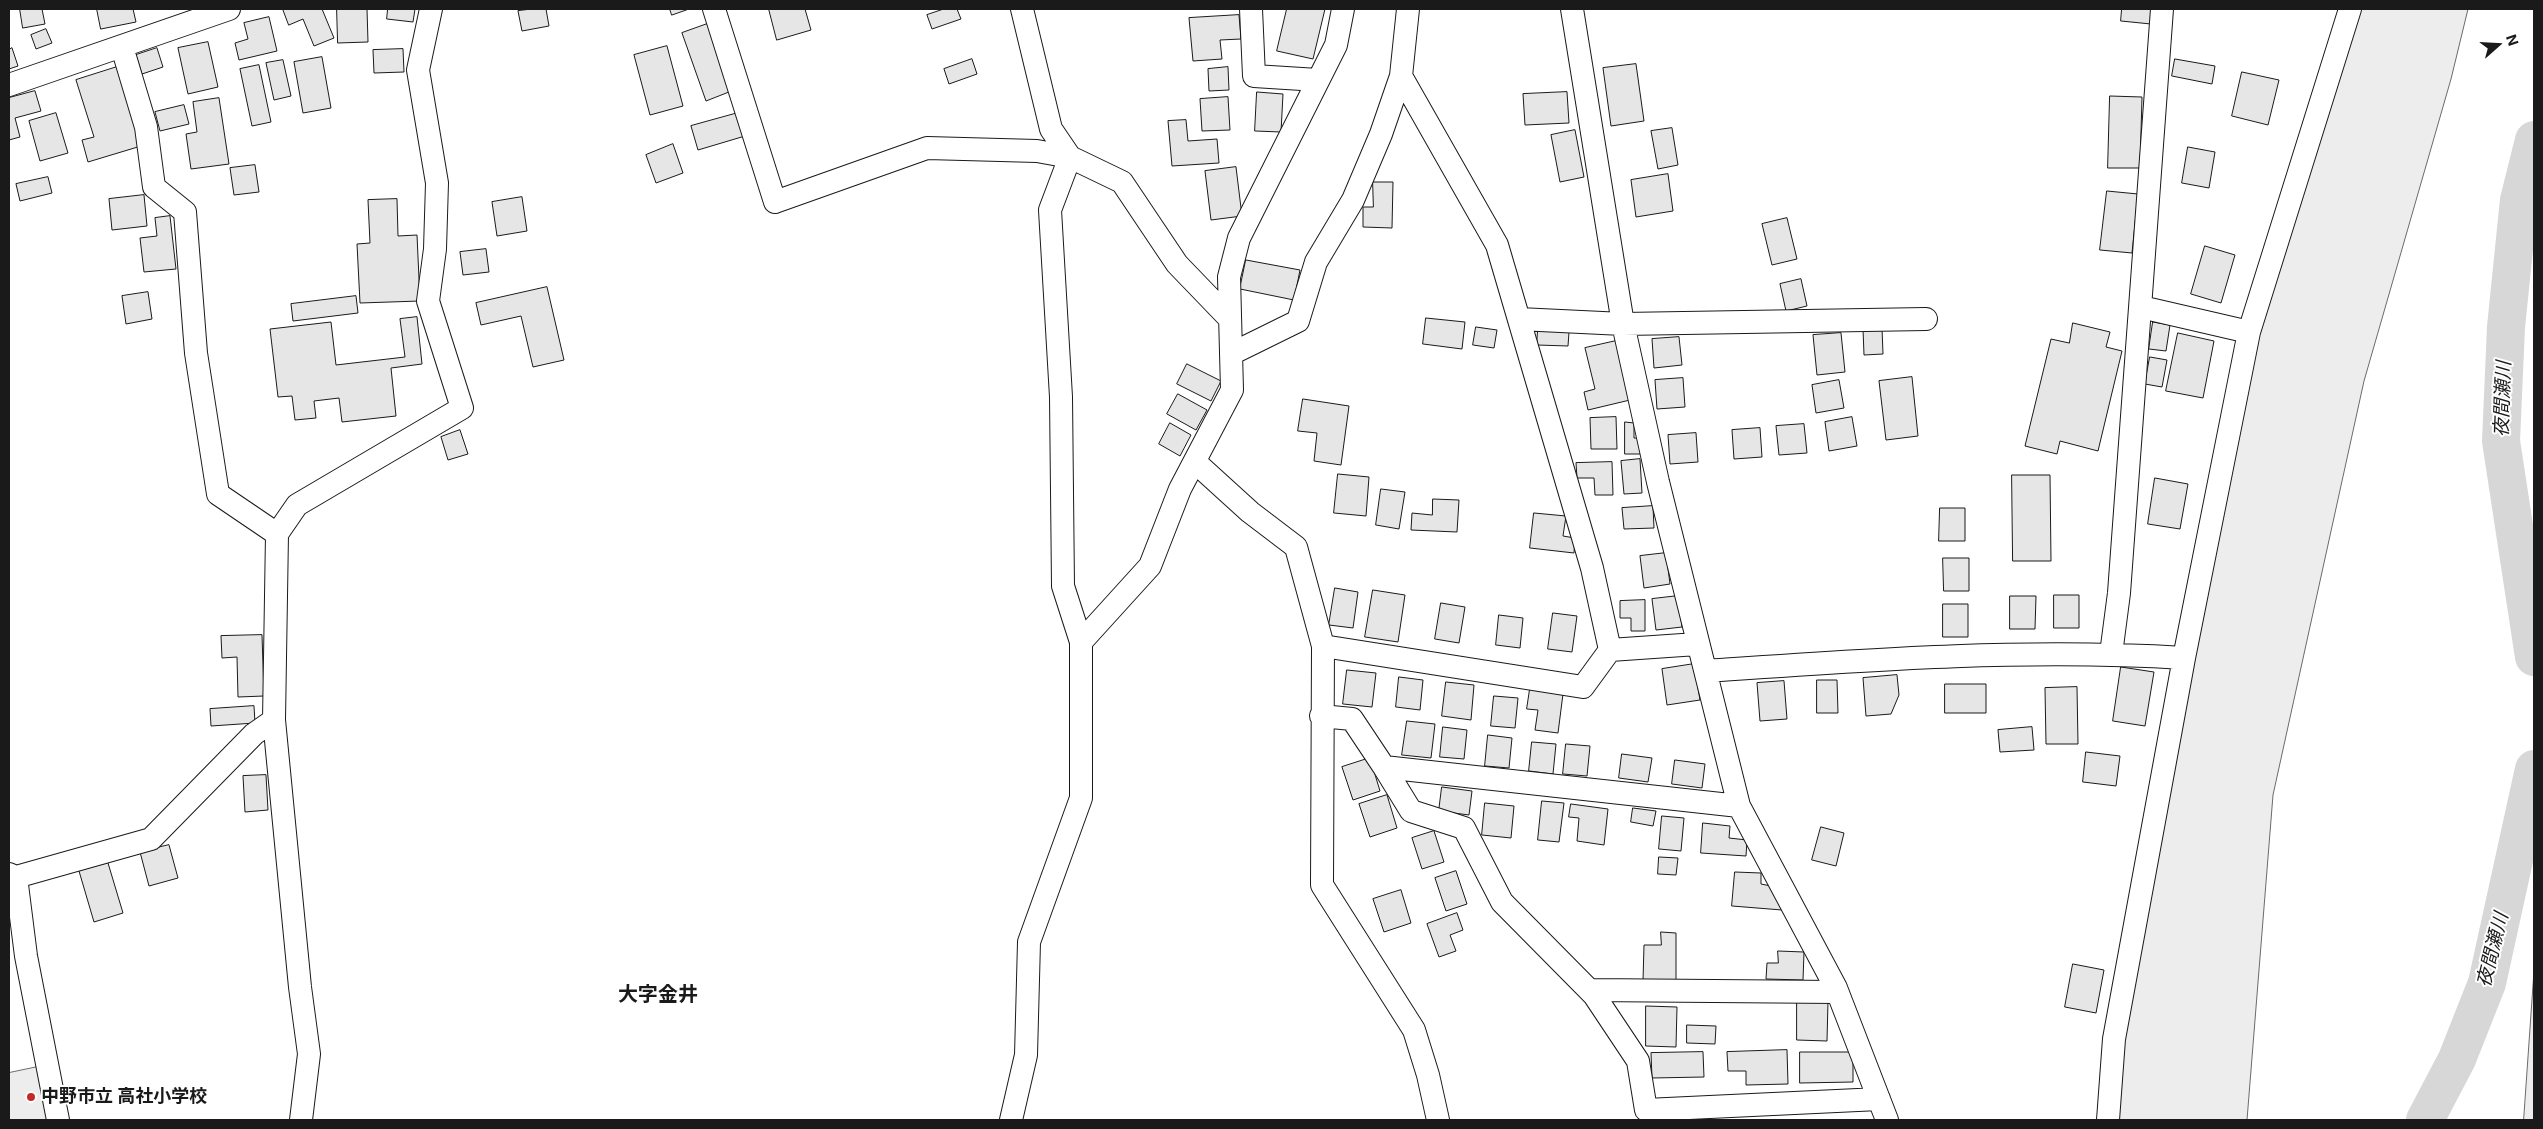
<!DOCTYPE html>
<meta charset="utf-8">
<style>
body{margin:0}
#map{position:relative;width:2543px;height:1129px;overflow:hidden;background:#fff;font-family:Inter,sans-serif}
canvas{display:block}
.frame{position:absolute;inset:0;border:10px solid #1a1a1a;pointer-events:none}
.north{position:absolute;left:2473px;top:20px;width:50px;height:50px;-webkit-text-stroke:4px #fff;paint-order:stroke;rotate:71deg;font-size:14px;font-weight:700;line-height:20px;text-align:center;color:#1a1a1a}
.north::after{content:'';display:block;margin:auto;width:18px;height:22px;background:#1a1a1a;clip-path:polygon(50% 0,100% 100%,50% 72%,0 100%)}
</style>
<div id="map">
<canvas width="2543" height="1129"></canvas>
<div class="frame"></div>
<div class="north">N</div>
</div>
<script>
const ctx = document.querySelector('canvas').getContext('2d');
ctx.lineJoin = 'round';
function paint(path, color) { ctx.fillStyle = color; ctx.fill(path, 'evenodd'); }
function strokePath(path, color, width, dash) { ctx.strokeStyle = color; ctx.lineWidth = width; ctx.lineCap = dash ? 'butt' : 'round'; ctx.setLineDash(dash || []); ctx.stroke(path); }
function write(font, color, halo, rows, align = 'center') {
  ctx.font = font + ' Inter,"Noto Sans JP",sans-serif'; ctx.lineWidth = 4; ctx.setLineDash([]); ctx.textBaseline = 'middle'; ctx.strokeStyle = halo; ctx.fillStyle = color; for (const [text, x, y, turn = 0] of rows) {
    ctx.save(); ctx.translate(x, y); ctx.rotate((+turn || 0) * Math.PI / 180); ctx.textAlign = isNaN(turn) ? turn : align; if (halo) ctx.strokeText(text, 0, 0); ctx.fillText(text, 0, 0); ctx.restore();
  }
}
const built = new Path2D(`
 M2350,9H2468L2451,79L2364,381L2273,795L2247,1120H2108L2184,658L2294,181Z
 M2534,971V1120H2524Z
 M47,1065L58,1120H9V1073Z`);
paint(built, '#ededed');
strokePath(built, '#6a6a6a', 1);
strokePath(new Path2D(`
 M2534,140L2519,200L2506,327L2501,441L2534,657
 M2425,1120L2457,1059L2487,983L2534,769`), '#d7d7d7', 38);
const building = new Path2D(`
 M20,9H42L45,24L23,28Z
 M97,9H133L136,22L101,29Z
 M283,9H322L334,38L314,46L303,19L289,25Z
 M337,9H367L368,42L338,43Z
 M388,9H415L413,22L387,19Z
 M532,9H546L549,26L522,31L518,11Z
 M670,9H689L672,15Z
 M769,9H805L811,30L777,40Z
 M944,9H957L961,19L932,29L927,15Z
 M1287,9H1325L1313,59L1277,51Z
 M2122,9H2152L2151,24L2121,21Z
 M1239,15L1241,39L1220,40L1222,59L1193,61L1189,18Z
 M269,17L277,51L239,60L235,43L248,39L244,23Z
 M710,23L734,90L706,101L682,33Z
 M46,29L52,43L36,49L31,35Z
 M208,42L218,87L188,94L178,48Z
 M667,46L683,106L650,115L634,55Z
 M12,48L18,66L9,69V50Z
 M157,48L163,67L142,74L136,55Z
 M403,49L404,72L374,73L373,50Z
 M322,57L331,108L303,113L294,62Z
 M972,59L977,74L949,84L944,69Z
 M2175,59L2215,66L2212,84L2172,76Z
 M283,60L291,96L274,100L266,63Z
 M1636,64L1644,121L1611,126L1603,68Z
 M259,65L271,122L252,126L240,69Z
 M117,67L141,146L88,162L82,140L94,137L76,80Z
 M1228,67L1229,90L1209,91L1208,69Z
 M2242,72L2279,80L2268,125L2232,116Z
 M35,91L41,111L15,118L20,137L9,140V98Z
 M1257,92L1283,94L1281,132L1255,131Z
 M1567,92L1569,123L1525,125L1523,94Z
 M2110,96L2142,97L2140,168H2108Z
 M1228,97L1230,130L1202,131L1200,99Z
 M219,98L229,164L191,169L186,134L197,132L193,102Z
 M184,105L189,124L160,131L155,112Z
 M56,113L68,153L40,161L29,121Z
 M738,113L745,136L698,150L691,126Z
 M1186,120L1188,141L1217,139L1219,163L1172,166L1168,121Z
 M1672,128L1678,165L1658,169L1651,131Z
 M1575,130L1584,177L1560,182L1551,135Z
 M673,144L683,173L656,183L646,155Z
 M2188,147L2215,152L2209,188L2182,183Z
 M255,165L259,192L234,195L230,168Z
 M1236,167L1242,216L1211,220L1205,171Z
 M1668,174L1673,211L1636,217L1631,180Z
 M48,177L52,193L20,201L16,184Z
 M1373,182H1393L1392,228L1363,227V207H1373Z
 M2107,191L2138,194L2132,253L2100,250Z
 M144,195L147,226L112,230L109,199Z
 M522,197L527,231L497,236L492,202Z
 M397,199L398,236L417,235L420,301L360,303L357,244L370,243L368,200Z
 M170,216L176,269L144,272L140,238L157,236L155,218Z
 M1787,218L1797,259L1772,265L1762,224Z
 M2205,246L2235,255L2221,303L2191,294Z
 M486,249L489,272L463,275L460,252Z
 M1246,260L1300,270L1294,300L1240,289Z
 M1801,279L1807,306L1786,311L1780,284Z
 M547,287L564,360L533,367L521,316L481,325L476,303Z
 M148,292L152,319L126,324L122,296Z
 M356,296L358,313L293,321L291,304Z
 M417,317L422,364L391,368L396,416L342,422L339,398L314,401L316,418L295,420L292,396L278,397L270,329L331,322L336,365L405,357L400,319Z
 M1426,318L1465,322L1462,349L1423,344Z
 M2153,322L2170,325L2166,351L2149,349Z
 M2073,323L2110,332L2106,347L2122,351L2098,451L2060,441L2057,454L2025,446L2051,339L2069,343Z
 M1476,327L1497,330L1494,348L1473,345Z
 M1882,328L1883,354L1864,355L1863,329Z
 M1538,330L1569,332L1568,346L1537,345Z
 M1841,333L1845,372L1817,375L1813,335Z
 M2178,333L2214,341L2203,398L2166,391Z
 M1679,337L1682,365L1654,368L1652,339Z
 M1616,341L1630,400L1588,410L1584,392L1595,389L1585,348Z
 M2150,357L2167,360L2162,387L2145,384Z
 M1187,364L1221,381L1211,401L1177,384Z
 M1912,377L1918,436L1886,440L1879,381Z
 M1683,378L1685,407L1657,409L1655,380Z
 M1839,380L1844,408L1816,413L1812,385Z
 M1178,394L1207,410L1196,430L1167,414Z
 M1303,399L1349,406L1341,465L1314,461L1317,433L1298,431Z
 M1616,417L1617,449H1591L1590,418Z
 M1852,417L1857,446L1829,451L1825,422Z
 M1625,422L1634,423V438H1642V454H1625Z
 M1170,423L1191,435L1180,456L1159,444Z
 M1804,424L1807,453L1779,455L1776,426Z
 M1760,428L1762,457L1734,459L1732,430Z
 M460,430L468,454L448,460L441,437Z
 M1696,433L1698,462L1670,464L1668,435Z
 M1640,459L1642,493L1624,494L1621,461Z
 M1612,462L1613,495H1595L1594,478H1577L1576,463Z
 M1338,474L1369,477L1366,516L1334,513Z
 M2012,475H2050L2051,561H2013Z
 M2155,478L2188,484L2180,529L2148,524Z
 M1381,489L1405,492L1399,529L1376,525Z
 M1433,499L1459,500L1457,532L1411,530L1412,513L1432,515Z
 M1653,506L1654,528L1624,529L1622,508Z
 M1940,508H1965V541H1939Z
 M1534,513L1566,516L1563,536L1575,538L1574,553L1530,548Z
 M1666,553L1670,584L1644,588L1640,556Z
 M1943,558H1969V591H1944Z
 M1335,588L1358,592L1353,628L1329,625Z
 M1373,590L1405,595L1398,642L1365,637Z
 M2054,595H2079V628H2054Z
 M1678,596L1682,627L1656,630L1652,599Z
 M2010,596H2036L2035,629H2010Z
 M1645,600V631H1631V618H1620V601Z
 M1441,603L1465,607L1459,643L1435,639Z
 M1943,604H1968V637H1943Z
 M1553,613L1577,616L1572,652L1548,649Z
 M1499,615L1523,618L1520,648L1496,645Z
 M262,635L264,696L238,697L237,657L222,658L221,636Z
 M1694,664L1700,700L1667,705L1662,669Z
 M2121,667L2154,672L2145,726L2113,721Z
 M1347,670L1376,673L1372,707L1343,704Z
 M1897,675L1899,695L1891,714L1866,716L1863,678Z
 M1399,677L1423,680L1420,710L1396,707Z
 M1817,680H1837L1838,713H1817Z
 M1784,681L1787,719L1760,721L1757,683Z
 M1446,682L1474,685L1471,720L1442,716Z
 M1945,684H1986V713H1945Z
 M2077,687L2078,744H2046L2045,688Z
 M1530,689L1563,694L1558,733L1535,730L1538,710L1527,709Z
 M1494,696L1518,698L1515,728L1491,726Z
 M254,706L255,723L211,726L210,709Z
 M1407,721L1435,724L1431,758L1402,755Z
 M1443,727L1467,730L1464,759L1440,757Z
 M2032,727L2034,750L2000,752L1998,730Z
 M1488,735L1512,738L1509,768L1485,766Z
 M1532,742L1556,744L1553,774L1529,771Z
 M1566,744L1590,746L1587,776L1563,774Z
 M2086,752L2120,756L2116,786L2083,782Z
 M1622,754L1652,758L1648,782L1619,778Z
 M1370,758L1380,791L1353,800L1342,767Z
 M1675,760L1705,764L1702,788L1672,784Z
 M266,775L268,810L245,812L243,776Z
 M1442,787L1472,791L1469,815L1439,811Z
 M1387,795L1397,828L1370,837L1359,804Z
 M1542,801L1564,803L1559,842L1538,840Z
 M1485,803L1514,806L1511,838L1482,835Z
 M1571,804L1608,809L1604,845L1577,841L1579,818L1569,817Z
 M1633,808L1656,811L1653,826L1631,822Z
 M1662,816L1684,818L1681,851L1659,849Z
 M1703,823L1730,826L1729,838L1747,840L1746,856L1701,853Z
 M1821,827L1844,833L1836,866L1812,860Z
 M1434,831L1444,862L1422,869L1412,838Z
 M169,845L178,878L149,886L140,852Z
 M1659,857L1678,858L1676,875L1658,874Z
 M108,863L123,913L94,922L79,871Z
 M1456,871L1467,904L1446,911L1435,878Z
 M1735,872L1761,873V884L1771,886L1782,910L1732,906Z
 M1401,890L1411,923L1384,932L1373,899Z
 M1457,913L1463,930L1450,935L1456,951L1439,957L1427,924Z
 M1661,932L1676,933V981H1643L1644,945H1661Z
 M1778,951L1804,952L1803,980L1766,979L1767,963H1778Z
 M2073,964L2104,970L2096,1013L2065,1007Z
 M1797,1000L1828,1001L1827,1041L1797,1040Z
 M1646,1006L1677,1007L1676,1047L1646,1046Z
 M1687,1025L1716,1026L1715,1044L1687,1043Z
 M1787,1050L1788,1084L1746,1085V1071H1728L1727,1052Z
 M1703,1052L1704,1077L1652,1078L1651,1053Z
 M1800,1052H1853V1082L1800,1083Z`);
paint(building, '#e6e6e6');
strokePath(building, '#1a1a1a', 1);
const minor = new Path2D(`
 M714,9L775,202L927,148L1037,151L1070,157L1122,182L1177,264L1230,319
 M1251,9L1254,76L1318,80
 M1572,9L1623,324L1658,482L1739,806L1836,988L1887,1120
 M122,47L146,127L154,187L185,212L196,353L218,494L277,534L274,720L300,987L309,1054L301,1120
 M9,85L229,9
 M2141,307L2249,332
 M1519,319L1623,324L1926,319
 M1231,354L1298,321L1316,262L1353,200L1381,134L1401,76L1408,9
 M1195,462L1250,512L1296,547L1323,646L1322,885L1414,1030L1428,1075L1438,1120
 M277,534L297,505L462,408L428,301L435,249L437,183L418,70L431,9
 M1081,642L1150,566L1180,489L1232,390L1229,277L1239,238L1336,45L1343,9
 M1323,646L1583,687L1610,650L1592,568L1497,245L1401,76
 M1610,650L1697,644
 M2111,654L2119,593L2162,9
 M1706,671C1865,660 2024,648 2184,658
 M1321,716L1352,719L1384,767L1739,806
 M1384,767L1411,811L1464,828L1502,902L1594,995L1638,1061L1646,1110L1879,1099
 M9,874L16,877L151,839L254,734L274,720
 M16,877L26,956L58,1120
 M1589,990L1837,992
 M1011,1120L1026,1055L1029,942L1081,798V642L1063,586L1061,397L1050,210L1070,157L1051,129L1022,9
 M2108,1120L2114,1039L2184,658L2249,332L2350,9`);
strokePath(minor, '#1a1a1a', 24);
strokePath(minor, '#fff', 22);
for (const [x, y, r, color] of [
 [31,1097,5,"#c62828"]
]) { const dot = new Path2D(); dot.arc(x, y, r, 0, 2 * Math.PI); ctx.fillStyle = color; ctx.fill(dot); strokePath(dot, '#fff', 2); }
write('bold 18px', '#1a1a1a', '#fff', [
 ["中野市立 高社小学校",41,1097]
], 'left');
write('italic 19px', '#1a1a1a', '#fff', [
 ["夜間瀬川",2503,399,-88],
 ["夜間瀬川",2493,950,-76]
]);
write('bold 20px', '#1a1a1a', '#fff', [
 ["大字金井",658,995]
]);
</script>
